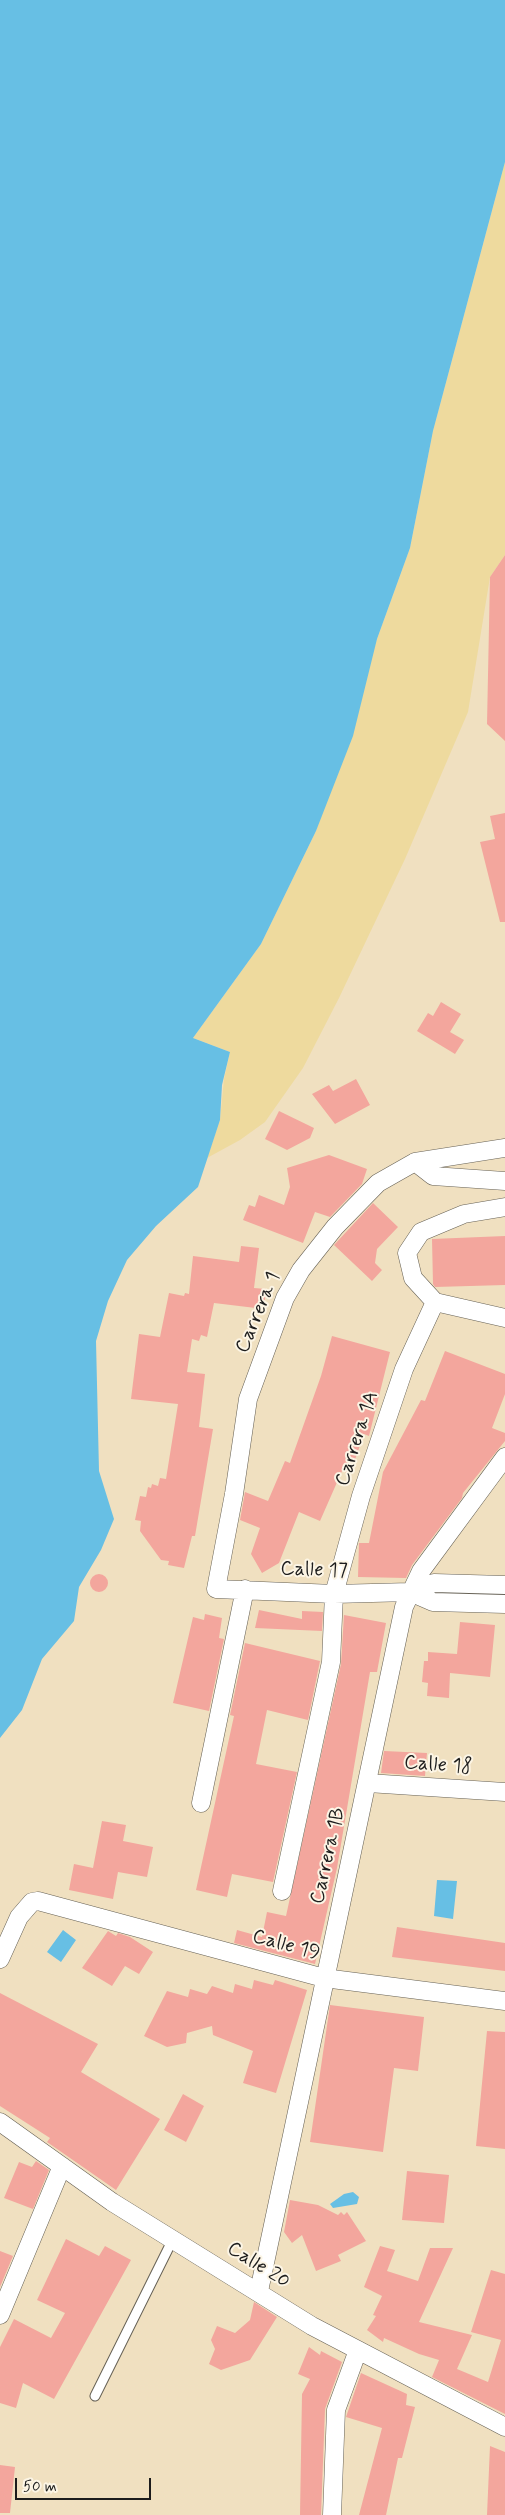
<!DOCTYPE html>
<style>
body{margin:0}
#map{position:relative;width:505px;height:2515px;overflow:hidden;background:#f0e0c0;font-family:Mynerve,sans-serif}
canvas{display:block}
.scale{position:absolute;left:15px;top:2478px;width:136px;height:22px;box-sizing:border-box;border:2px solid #1c1c1c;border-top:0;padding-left:6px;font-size:15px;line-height:18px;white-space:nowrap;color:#1c1c1c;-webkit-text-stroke:4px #fcf5e5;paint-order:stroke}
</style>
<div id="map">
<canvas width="505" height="2515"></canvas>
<div class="scale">50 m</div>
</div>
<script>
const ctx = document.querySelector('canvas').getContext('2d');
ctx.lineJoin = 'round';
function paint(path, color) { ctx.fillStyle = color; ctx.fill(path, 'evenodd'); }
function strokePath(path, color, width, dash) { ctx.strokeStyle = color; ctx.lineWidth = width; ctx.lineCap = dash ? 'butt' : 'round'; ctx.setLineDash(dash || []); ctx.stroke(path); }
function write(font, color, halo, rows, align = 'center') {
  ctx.font = font + ' Mynerve,sans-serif'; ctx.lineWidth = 4; ctx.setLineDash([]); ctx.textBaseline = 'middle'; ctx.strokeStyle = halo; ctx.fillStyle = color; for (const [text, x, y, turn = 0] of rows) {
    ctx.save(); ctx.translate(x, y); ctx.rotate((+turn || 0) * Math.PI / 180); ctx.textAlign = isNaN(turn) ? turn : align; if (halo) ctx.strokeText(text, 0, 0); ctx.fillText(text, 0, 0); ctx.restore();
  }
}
paint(new Path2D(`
 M505,162V555L490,577L468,712L405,859L339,998L303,1068L265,1122L240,1140L207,1158L220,1120L224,1079L230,1052L193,1038L261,944L316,831L377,639L410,548L433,431Z`), '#eeda9e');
paint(new Path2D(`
 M0,0H505V162L433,431L410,548L377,639L353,736L316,831L261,944L193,1038L230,1052L222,1085L220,1120L198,1187L156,1226L127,1260L108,1301L96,1341L99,1471L114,1519L101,1550L79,1587L74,1621L42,1659L22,1710L0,1738Z
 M437,1880L457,1881L453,1919L434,1916Z
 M63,1930L76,1940L61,1962L47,1952Z
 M353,2192L359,2197L357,2204L333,2208L330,2204L344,2194Z`), '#67bfe4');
paint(new Path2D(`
 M505,555V741L487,724L490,577Z
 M505,813V922H500L480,842L495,839L490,816Z
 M441,1002L461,1014L450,1032L464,1040L455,1054L417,1031L428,1013L433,1016Z
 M356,1079L370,1105L335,1124L312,1094L329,1085L333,1091Z
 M279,1111L314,1128L310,1138L287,1150L265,1139Z
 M329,1155L367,1169L362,1184L330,1217L315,1212L303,1243L243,1220L249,1205L255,1207L259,1195L284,1205L290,1187L287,1168Z
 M373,1203L398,1227L377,1249L375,1263L382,1270L372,1281L334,1245Z
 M505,1236V1285L435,1287L433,1284L432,1239Z
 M241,1246L259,1248L254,1288L266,1289L264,1309L214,1303L207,1337L201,1335L199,1341L192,1339L187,1372L205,1374L199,1427L213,1429L195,1536H192L184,1568L168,1565L169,1561L161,1560L140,1531L141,1521L135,1520L140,1496L146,1497L148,1487L151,1488L152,1484L158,1486L160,1478L166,1479L178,1404L131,1399L139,1334L160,1337L169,1293L184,1296L185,1293L189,1294L193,1256L239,1262Z
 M332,1336L390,1352L369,1436L364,1434L350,1474L342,1471L320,1521L299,1512L279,1563L262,1573L251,1554L260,1528L240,1520L245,1492L268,1501L285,1461L290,1463L321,1376Z
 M445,1351L505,1374V1394L492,1428L505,1433V1441L463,1493L462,1498L412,1565L406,1578L358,1577L359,1543H369L383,1472L421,1400L425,1401Z
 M90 1583a9 9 0 1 1 18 0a9 9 0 1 1-18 0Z
 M259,1610L302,1619V1611L323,1612L322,1631L255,1628Z
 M205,1614L222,1618L219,1638L224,1639L209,1711L173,1703L193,1617L204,1620Z
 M344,1615L386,1623L377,1672H370L337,1868L315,1964L234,1943L237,1930L262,1937L267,1912L286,1916L341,1664Z
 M460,1622L495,1625L490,1677L450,1673L449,1698L427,1696L428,1683L422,1682L424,1661H428V1652L457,1654Z
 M245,1643L320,1661L308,1720L267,1710L256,1764L297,1772L273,1882L232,1874L227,1897L196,1890L234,1716L230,1715Z
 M384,1751L427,1753L425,1776L381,1773Z
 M102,1821L126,1825L123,1841L153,1847L147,1877L118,1872L113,1899L69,1890L74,1864L93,1868Z
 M397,1927L505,1943V1971L392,1957Z
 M108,1931L116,1936L118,1933L130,1937L153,1952L139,1974L125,1966L112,1986L82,1968Z
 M254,1980L273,1985L275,1980L307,1990L276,2093L243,2083L253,2051L213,2035L212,2026L187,2033L186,2043L167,2047L144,2036L167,1991L188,1997L190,1989L207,1994L212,1986L233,1993L235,1984L252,1989Z
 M0,1993L98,2044L81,2072L160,2119L116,2190L47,2142L50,2138L0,2106Z
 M330,2005L424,2017L418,2071L394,2068L383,2152L310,2142Z
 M487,2031L505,2032V2149L476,2146Z
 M183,2094L204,2106L186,2142L164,2130Z
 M36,2161L49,2170L33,2209L4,2198L19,2162L32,2167Z
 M407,2171L449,2175L444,2223L402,2220Z
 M290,2200L318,2205L338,2215L341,2212L344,2215L347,2212L366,2241L338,2255L341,2261L316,2271L302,2235L292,2243L284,2232Z
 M66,2239L99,2256L105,2246L131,2260L54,2399L23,2383L16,2408L0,2403V2347L14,2319L51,2338L65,2313L37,2300Z
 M380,2246L395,2250L387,2271L418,2281L430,2248H453L419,2322L472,2335L457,2369L488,2382L501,2340L471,2332L491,2270L505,2274V2414L432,2377L439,2360L419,2354L384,2338L383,2342L367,2330L376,2316L373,2315L382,2296L364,2287Z
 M0,2251L13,2256L0,2287Z
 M254,2302L277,2317L250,2360L221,2370L209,2364L215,2349L211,2340L217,2326L235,2333L250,2320Z
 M309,2347L320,2355L321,2351L342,2362L325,2409L321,2515H300L302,2394L310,2379L298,2374Z
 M361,2373L407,2394L406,2405L415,2407L402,2458H398L386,2515H359L382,2428L346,2417Z
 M490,2446L505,2452V2515H487Z
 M0,2465L15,2467L10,2513H0Z`), '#f3a69d');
const service = new Path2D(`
 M95,2396L173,2239`);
const minor = new Path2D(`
 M505,1148L415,1162L378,1183L335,1227L301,1270L285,1298L248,1399L234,1494L216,1589L334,1594L410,1592L434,1583L505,1585
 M415,1162L433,1176L505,1181
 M435,1302L413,1278L407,1253L421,1232L464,1214L505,1207
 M435,1302L505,1318
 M410,1592L433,1602L505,1604
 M368,1783L505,1792
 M201,1803L245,1589
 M282,1891L331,1662L334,1594L361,1496L404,1369L435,1302
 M0,1959L19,1917L32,1902L38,1901L324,1978L505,2001
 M0,2122L112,2202L312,2326L505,2427
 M259,2291L404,1607L421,1571L505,1457
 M0,2315L62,2166
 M332,2515L336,2410L358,2350`);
strokePath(service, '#666155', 11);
strokePath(minor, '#666155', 19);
strokePath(service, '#fff', 9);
strokePath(minor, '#fff', 18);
write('20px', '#1c1c1c', '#fcf5e5', [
 ["Carrera 1",259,1313,-67],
 ["Carrera 1A",358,1439,-72],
 ["Calle 17",314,1571,2],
 ["Calle 18",438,1766,4],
 ["Carrera 1B",329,1856,-77],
 ["Calle 19",286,1946,15],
 ["Calle 20",258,2266,32]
]);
</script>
